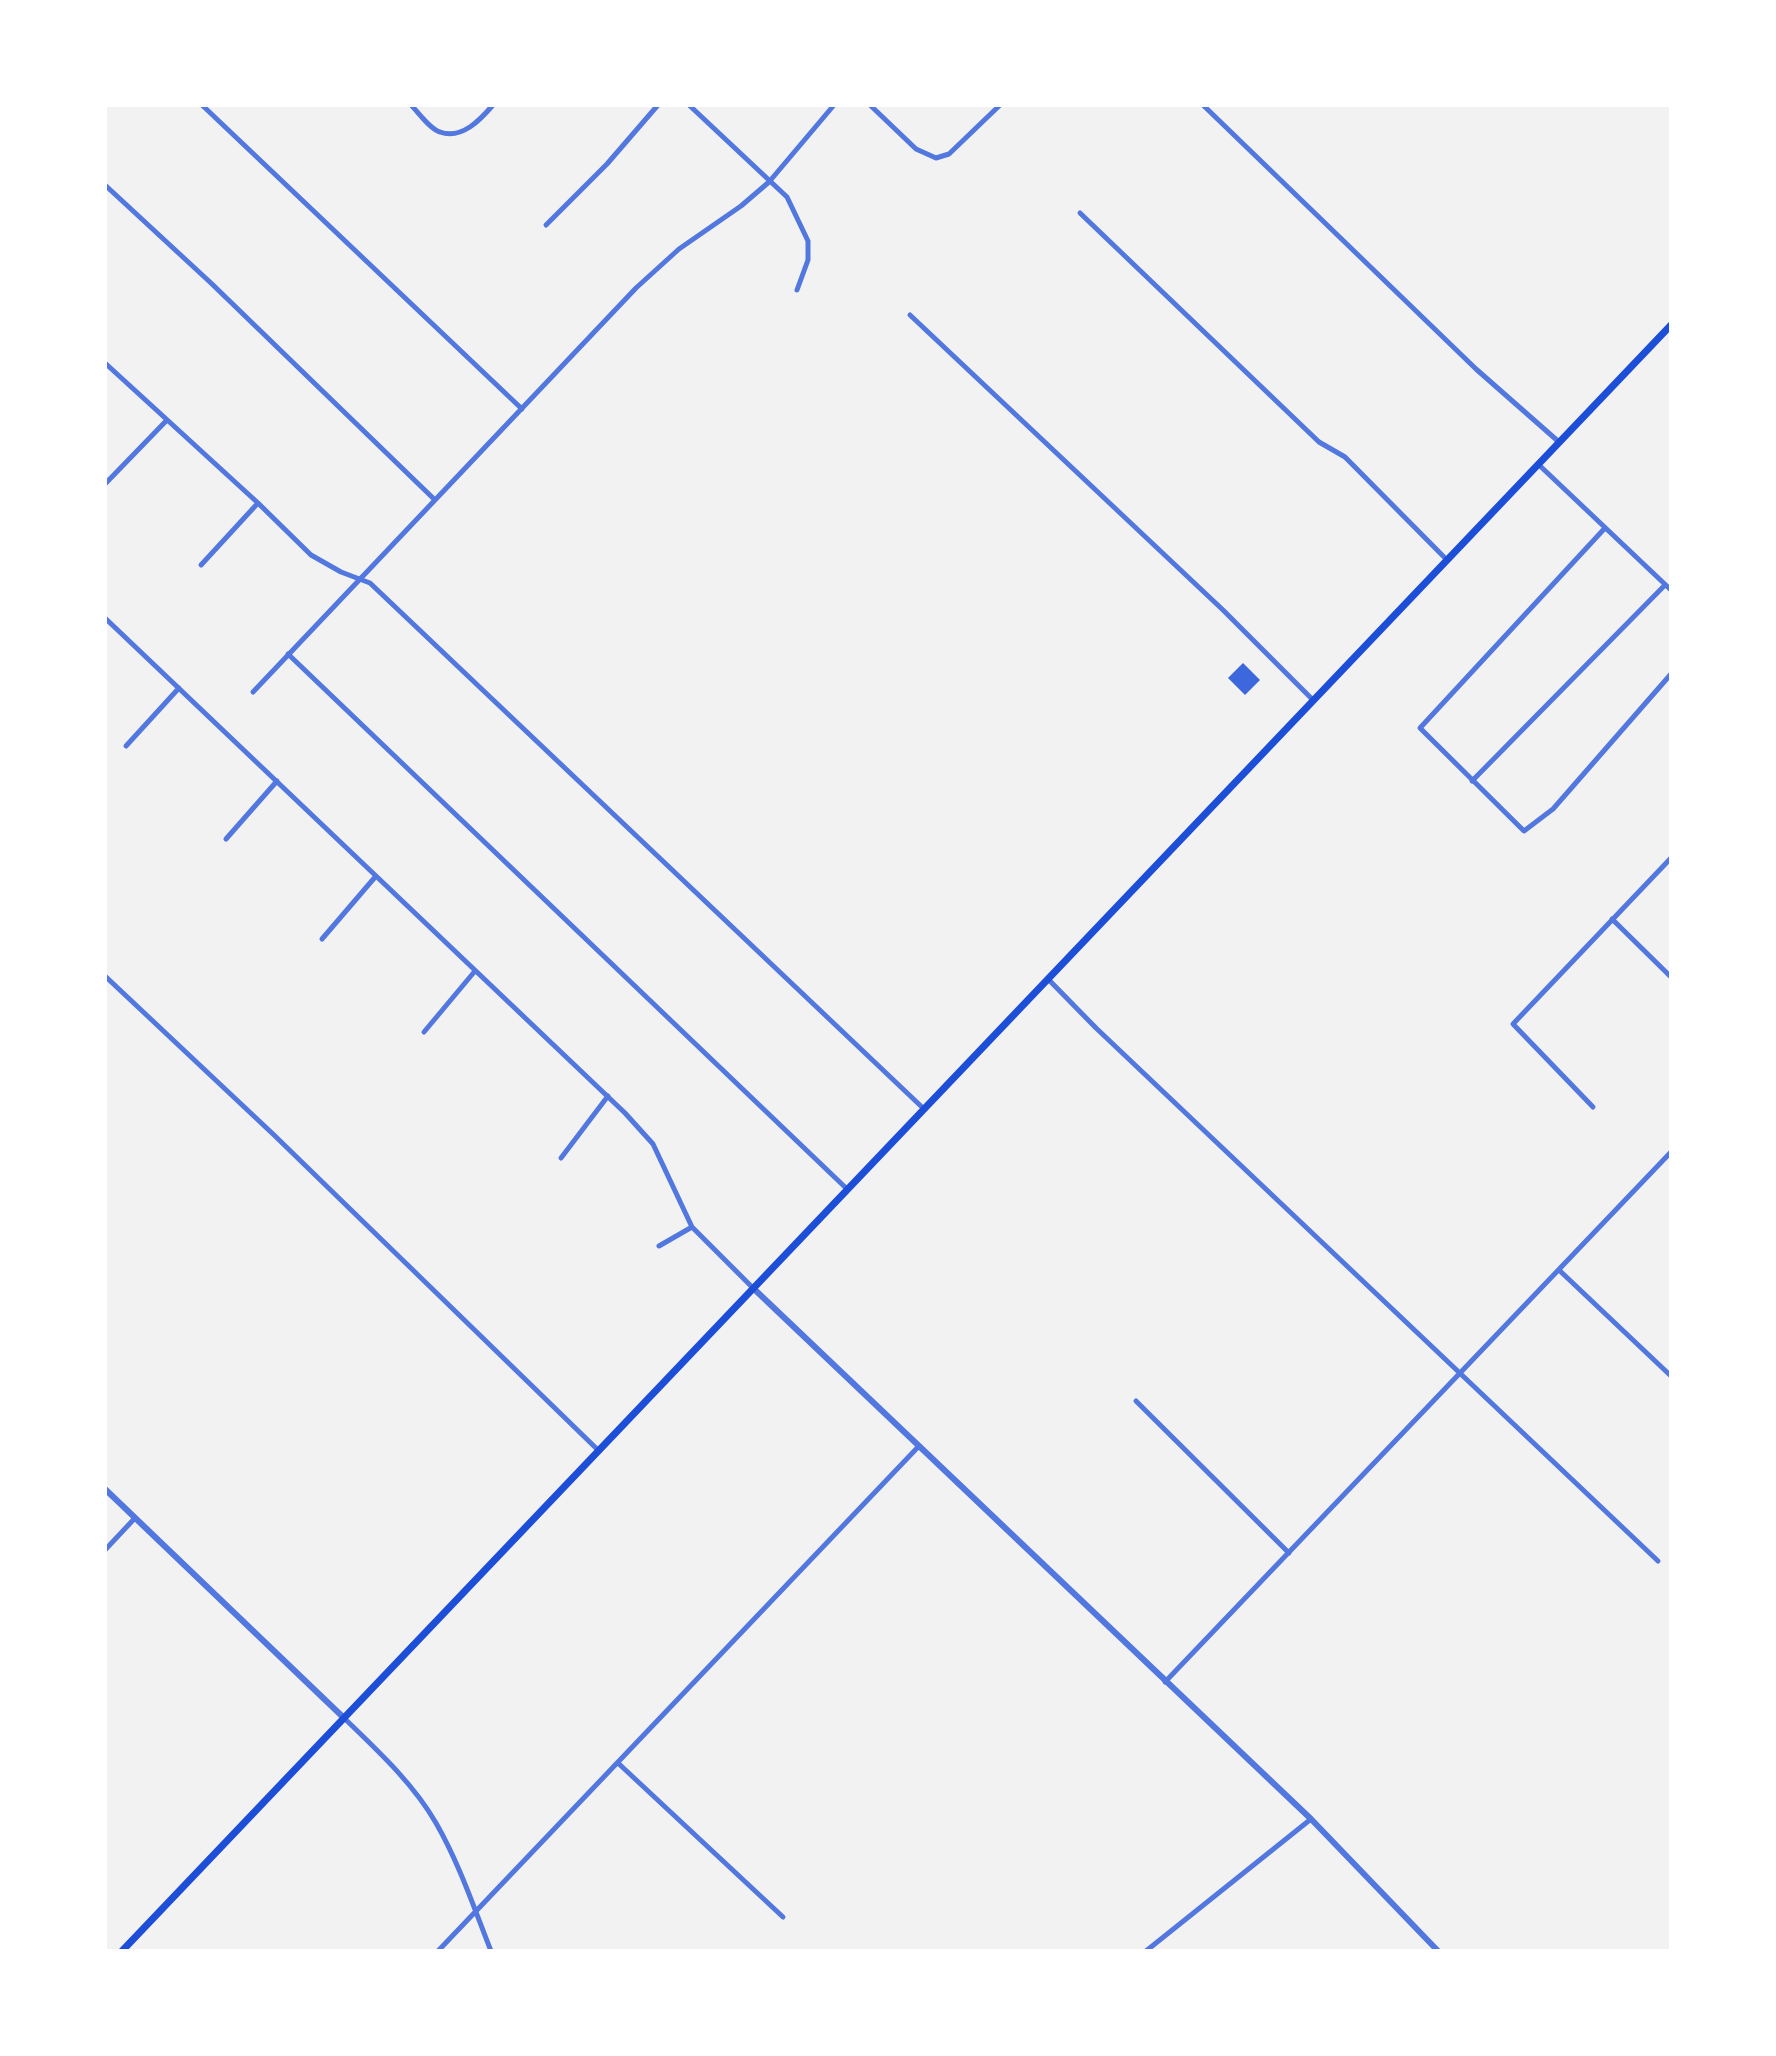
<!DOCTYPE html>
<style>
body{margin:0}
#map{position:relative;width:1776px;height:2056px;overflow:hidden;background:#f2f2f2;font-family:Manrope,sans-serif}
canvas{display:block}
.frame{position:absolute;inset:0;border:107px solid #fff;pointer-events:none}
</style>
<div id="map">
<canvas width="1776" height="2056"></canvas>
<div class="frame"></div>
</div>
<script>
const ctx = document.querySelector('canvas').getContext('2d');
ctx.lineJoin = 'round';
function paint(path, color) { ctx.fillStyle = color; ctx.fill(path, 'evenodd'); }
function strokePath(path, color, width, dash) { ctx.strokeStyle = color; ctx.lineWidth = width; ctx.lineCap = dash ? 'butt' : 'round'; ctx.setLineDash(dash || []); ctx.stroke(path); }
paint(new Path2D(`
 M1243,663L1260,680L1245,695L1228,678Z`), '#3d67dc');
strokePath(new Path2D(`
 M202,105L522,409
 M411,105C419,113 430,129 440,132C462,140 481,119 493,105
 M689,105L787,197L808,241V260L797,290
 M870,105L916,149L936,158L949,154L1000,105
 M1203,105L1476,369L1559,442
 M105,185L212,284L435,500
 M1080,213L1319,442L1345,457L1447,560
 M546,225L607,164L658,105
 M910,315L1223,610L1313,700
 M105,363L258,503L311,555L341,572L370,583L924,1109
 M1538,464L1671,590
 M105,484L167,420
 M1605,528L1420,728L1524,831L1553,809L1671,674
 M201,565L258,503
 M105,618L625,1113L653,1144L692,1227L753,1288
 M288,654L847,1189
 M253,692L636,288L679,249L741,206L769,182L834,105
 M126,746L179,688
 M1472,781L1665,585
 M226,839L277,781
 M1612,919L1671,977
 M322,939L376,876
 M105,976L274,1135L599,1451
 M1048,979L1096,1028L1658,1561
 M424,1032L475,971
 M1593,1107L1513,1024L1671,858
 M561,1158L608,1096
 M659,1246L692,1227
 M1559,1270L1671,1376
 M1136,1401L1289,1553
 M105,1550L135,1518
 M1165,1682L1671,1152
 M344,1718C377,1750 413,1783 436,1823C459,1863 474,1908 491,1951
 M618,1763L783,1917
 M438,1951L919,1446
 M1146,1951L1311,1819`), '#5277de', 5);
strokePath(new Path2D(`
 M753,1288L1311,1819L1438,1951
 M105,1489L344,1718`), '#5277de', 6);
strokePath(new Path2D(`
 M122,1951L1671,325`), '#1d4ed8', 7);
</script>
